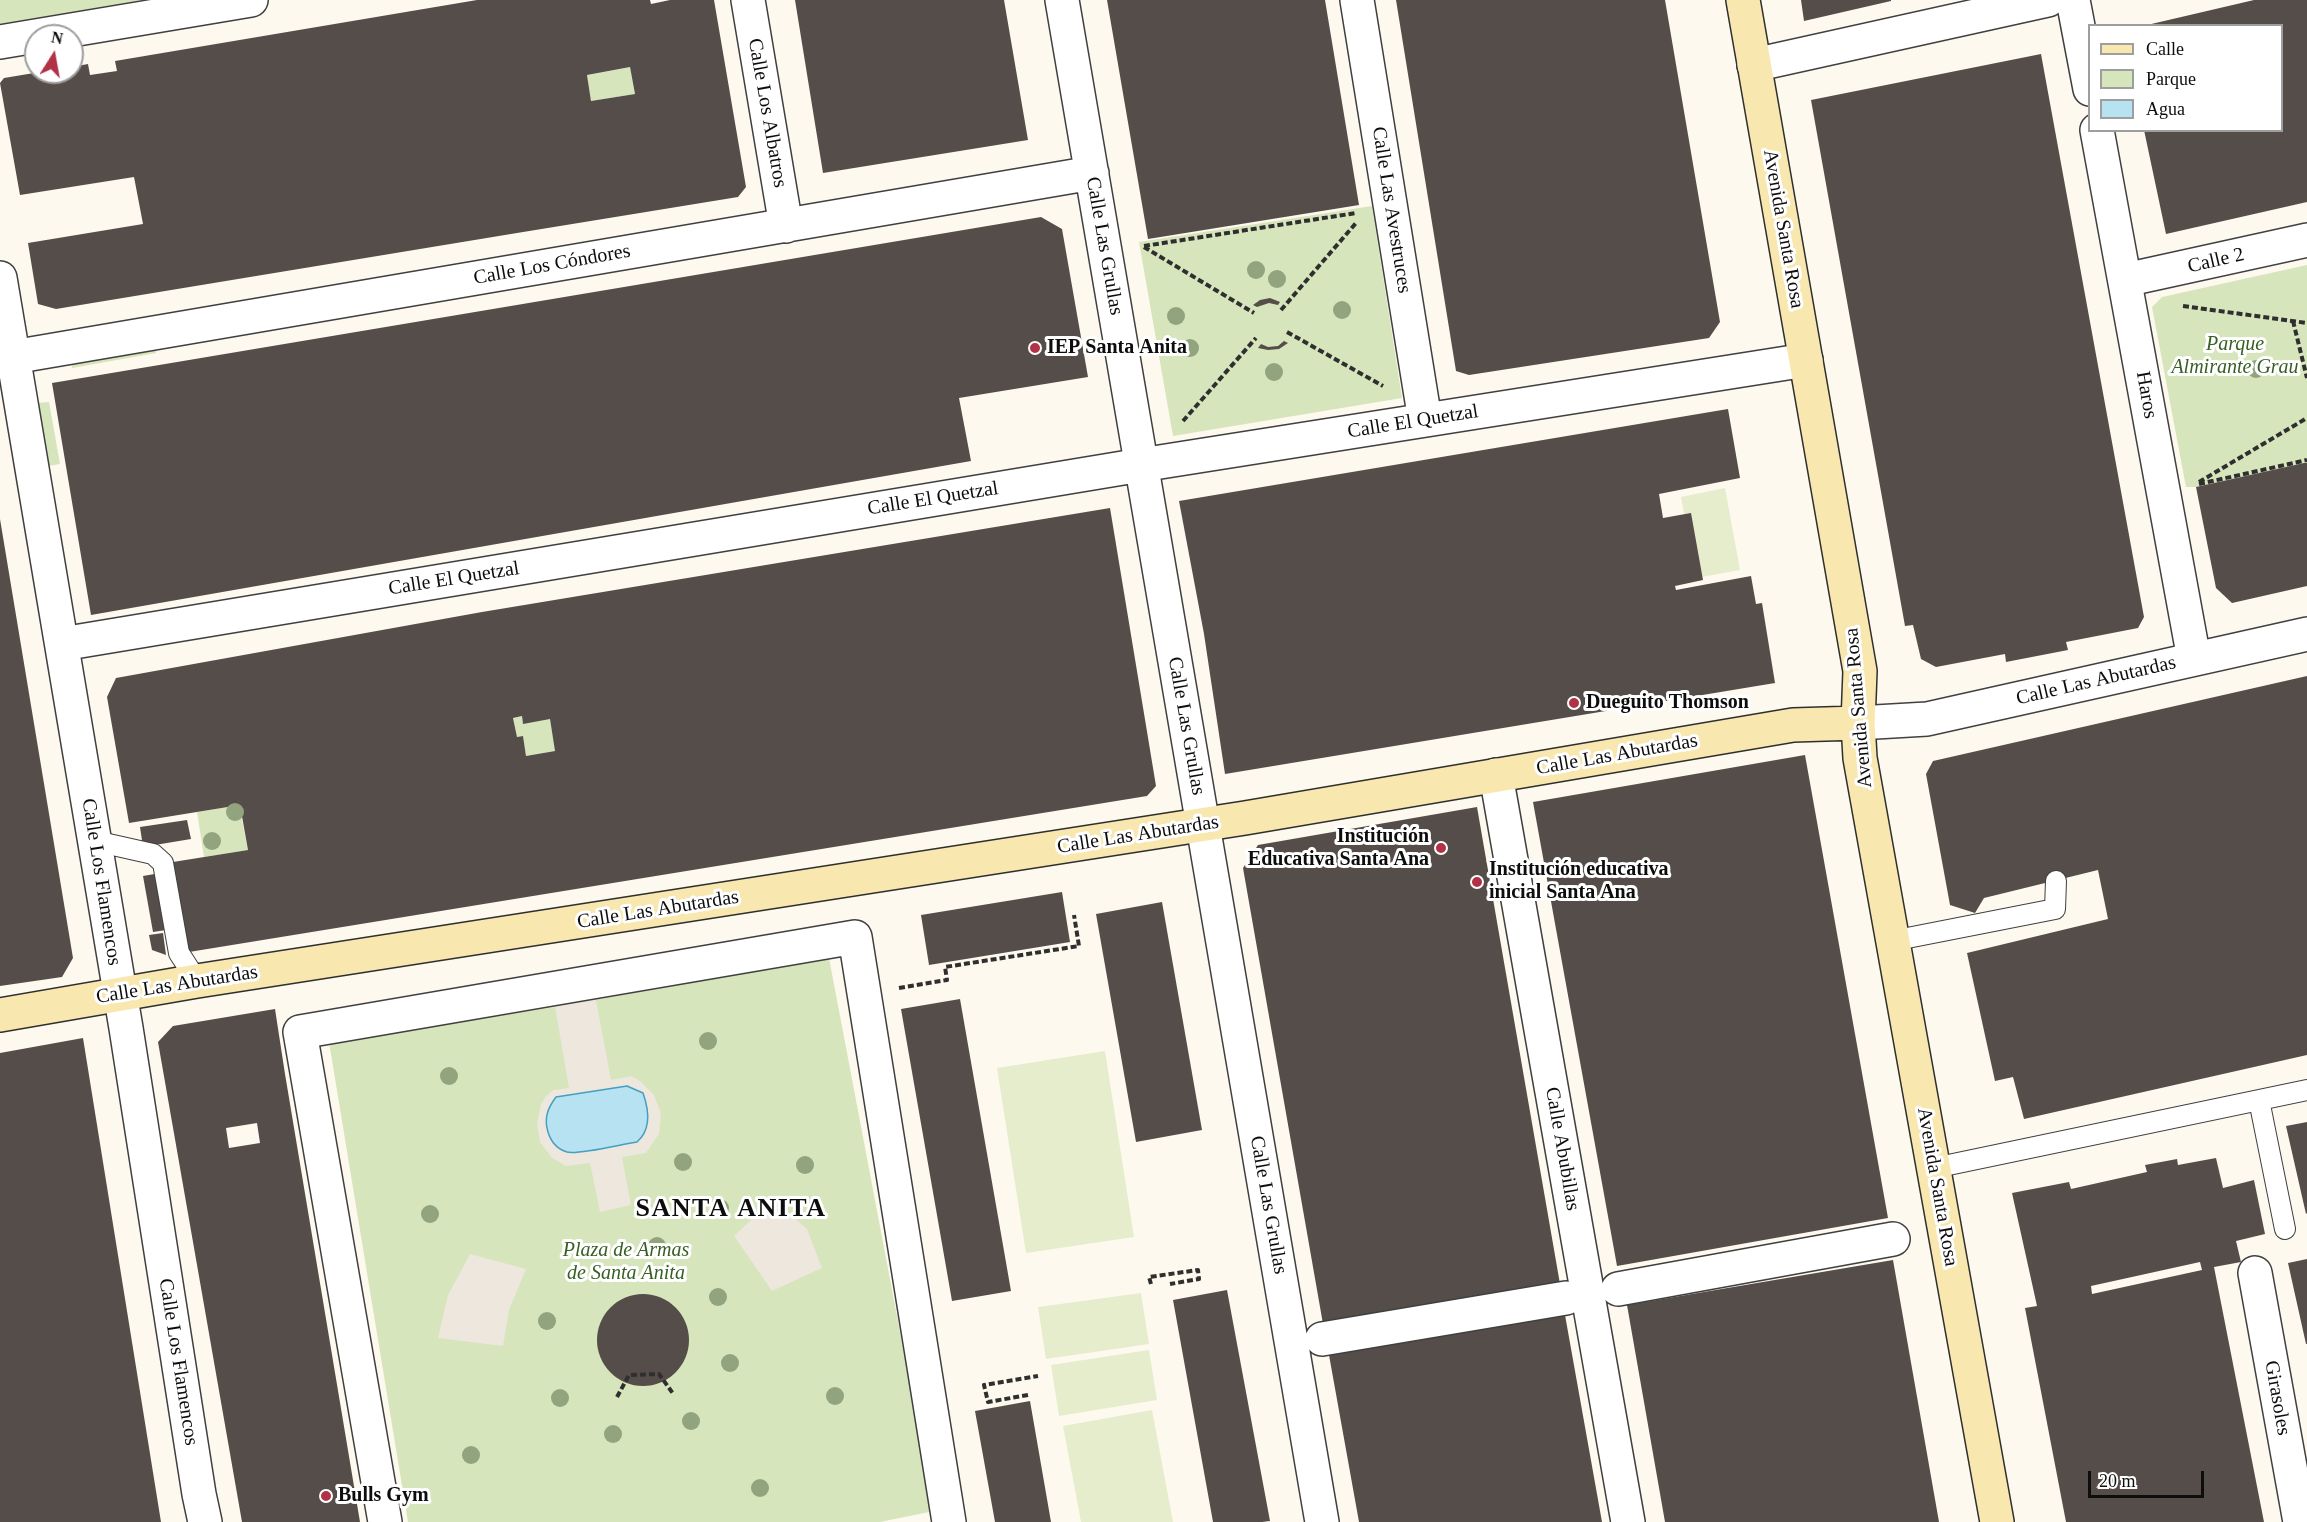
<!DOCTYPE html>
<meta charset="utf-8">
<style>
body{margin:0}
#map{position:relative;width:2307px;height:1522px;overflow:hidden;background:#fef9ee;font-family:Georgia,serif}
canvas{display:block}
.legend{position:absolute;left:2088px;top:24px;width:195px;height:108px;box-sizing:border-box;background:#fff;border:2px solid #9e9e9e;margin:0;padding:8px 10px;list-style:none;font-size:18px;color:#0d0d0d}
.legend li{display:flex;align-items:center;gap:12px;height:30px}
.legend b{width:30px;border:2px solid #9e9e9e}
.north{position:absolute;left:24px;top:24px;width:60px;height:60px;box-sizing:border-box;background:#fff;border:2px solid #9e9e9e;border-radius:50%;rotate:11deg;font-size:16px;font-weight:700;line-height:24px;text-align:center;color:#0d0d0d}
.north::after{content:'';display:block;margin:auto;width:21px;height:27px;background:#b13147;clip-path:polygon(50% 0,100% 100%,50% 72%,0 100%)}
.scale{position:absolute;left:2088px;top:1471px;width:116px;height:27px;box-sizing:border-box;border:3px solid #0d0d0d;border-top:0;padding-left:8px;font-size:18px;line-height:21px;white-space:nowrap;color:#0d0d0d;-webkit-text-stroke:4px #fff;paint-order:stroke}
</style>
<div id="map">
<canvas width="2307" height="1522"></canvas>
<ul class="legend">
<li><b style="height:8px;background:#f8e7af"></b>Calle</li>
<li><b style="height:16px;background:#d6e5bb"></b>Parque</li>
<li><b style="height:16px;background:#b7e2f1"></b>Agua</li>
</ul>
<div class="north">N</div>
<div class="scale">20 m</div>
</div>
<script>
const ctx = document.querySelector('canvas').getContext('2d');
ctx.lineJoin = 'round';
function paint(path, color) { ctx.fillStyle = color; ctx.fill(path, 'evenodd'); }
function strokePath(path, color, width, dash) { ctx.strokeStyle = color; ctx.lineWidth = width; ctx.lineCap = dash ? 'butt' : 'round'; ctx.setLineDash(dash || []); ctx.stroke(path); }
function write(font, color, halo, rows, align = 'center') {
  ctx.font = font + ' Georgia,serif'; ctx.lineWidth = 6; ctx.setLineDash([]); ctx.textBaseline = 'middle'; ctx.strokeStyle = halo; ctx.fillStyle = color; for (const [text, x, y, turn = 0] of rows) {
    ctx.save(); ctx.translate(x, y); ctx.rotate((+turn || 0) * Math.PI / 180); ctx.textAlign = isNaN(turn) ? turn : align; if (halo) ctx.strokeText(text, 0, 0); ctx.fillText(text, 0, 0); ctx.restore();
  }
}
paint(new Path2D(`
 M0,0H141L0,25Z
 M630,67L635,94L591,101L587,75Z
 M1372,206L1402,398L1173,436L1139,242Z
 M2307,265V463L2196,487H2186L2152,307L2162,297Z
 M155,344L156,353L72,368L71,359Z
 M49,402L60,464L48,466L37,403Z
 M522,716L523,723L550,719L555,751L526,756L523,736L517,737L513,718Z
 M239,805L248,850L204,857L197,812Z
 M829,958L934,1511L880,1522H408L329,1042L555,1007Z`), '#d6e5bb');
paint(new Path2D(`
 M1725,488L1740,570L1696,578L1681,497Z
 M1105,1051L1134,1237L1026,1253L997,1068Z
 M1141,1293L1149,1344L1046,1359L1038,1307Z
 M1149,1350L1157,1400L1059,1416L1051,1365Z
 M1152,1410L1173,1522H1081L1063,1426Z`), '#e6edcc');
paint(new Path2D(`
 M596,1000L611,1080L631,1076L640,1081L654,1095L661,1113L659,1134L646,1153L622,1157L631,1205L600,1212L590,1163L566,1166L552,1158L540,1142L537,1123L541,1104L546,1096L553,1090L569,1088L555,1007Z
 M773,1199L807,1229L822,1268L772,1291L734,1236Z
 M470,1254L526,1269L509,1310L503,1346L438,1338L448,1295Z`), '#ede7de');
const water = new Path2D(`
 M627,1086L643,1093C649,1110 652,1129 637,1142C622,1144 579,1155 567,1152C557,1149 551,1142 548,1132C544,1119 547,1109 556,1097Z`);
paint(water, '#b7e2f1');
strokePath(water, '#459fc1', 1.5);
paint(new Path2D(`
 M477,0H650L651,4L670,0H714L746,187L738,197L517,233L56,309L38,304L28,243L143,224L134,177L20,195L0,83L4,78L40,72H72V67L88,64L90,75L117,71L115,61ZM630,67L635,94L591,101L587,75Z
 M795,0H1004L1028,140L823,173Z
 M1107,0H1325L1359,205L1148,239Z
 M1396,0H1665L1720,322L1709,338L1469,375L1456,371Z
 M1801,0H1891V1L1804,21Z
 M2254,0H2307V202L2166,234L2144,130H2282V26L2147,25Z
 M2041,54L2144,617L2138,628L2066,642L2068,650L2006,662L2005,654L1936,667L1921,659L1913,625L1905,626L1811,100Z
 M1041,217L1062,229L1088,377L959,398L971,461L91,615L52,383Z
 M1270,298L1280,302L1278,305L1269,303L1257,307L1253,305L1260,300Z
 M1284,341L1288,343L1279,349L1268,350L1258,348L1261,344L1268,347L1278,346Z
 M1728,409L1740,478L1659,494L1663,518L1691,513L1703,580L1675,586L1676,590L1751,576L1756,604L1762,603L1775,683L1225,774L1204,634L1179,501Z
 M2304,463H2307V586L2232,603L2216,588L2196,487Z
 M1110,508L1156,786L1147,796L189,952L173,862L248,850L240,805L129,823L107,697L116,678L482,612ZM522,716L523,724L550,719L555,751L526,756L523,736L517,737L513,718Z
 M0,519L73,958L62,977L0,986Z
 M2307,676V1055L2024,1119L2013,1077L1995,1081L1967,953L2108,919L2098,870L1984,898L1975,913L1950,905L1926,774L1933,761Z
 M1805,755L1888,1218L1617,1266L1533,802Z
 M1477,807L1560,1284L1323,1324L1243,868L1258,845Z
 M187,820L191,839L143,847L140,827Z
 M172,871L166,930L153,932L143,876Z
 M1062,892L1070,942L929,965L921,915Z
 M1162,902L1202,1130L1136,1142L1096,914Z
 M163,933L166,955L152,950L149,935Z
 M960,999L1011,1291L952,1301L901,1009Z
 M275,1009L285,1074L360,1522H242L158,1042L173,1026ZM257,1123L260,1143L229,1148L226,1128Z
 M83,1038L161,1522H0V1053Z
 M2307,1122V1213L2306,1214L2286,1126Z
 M2216,1158L2223,1188L2254,1180L2265,1234L2236,1241L2241,1262L2214,1267L2264,1522H2066L2025,1308L2037,1306L2012,1193L2069,1182L2071,1189L2147,1172L2145,1165L2177,1159L2178,1165ZM2200,1262L2202,1270L2092,1294L2091,1286Z
 M2307,1259V1344H2306L2288,1263Z
 M1893,1260L1939,1522H1665L1627,1305Z
 M1227,1290L1270,1521L1262,1522H1213L1173,1300Z
 M597 1340a46 46 0 1 1 92 0a46 46 0 1 1-92 0Z
 M1565,1315L1602,1522H1359L1329,1355Z
 M1030,1401L1051,1522H995L975,1411Z`), '#554d4a');
const lane = new Path2D(`
 M95,841L153,854L163,863L179,953L197,981
 M1892,941L2055,909L2056,881
 M2259,1100L2285,1229
 M1934,1168L2307,1090`);
const street = new Path2D(`
 M748,0L786,226
 M1062,0L1322,1522
 M1357,0L1425,420
 M2073,0L2090,89
 M0,42L251,0
 M1754,65L2048,0
 M2097,130L2194,659
 M0,278L126,1028L199,1494L205,1522
 M2125,280L2307,240
 M13,357L1092,173
 M62,644L1141,465L1806,360
 M1858,723L1927,719L2307,634
 M1496,775L1628,1522
 M2255,1273L2300,1522
 M1618,1289L1893,1239
 M1322,1339L1566,1298
 M385,1522L300,1032L855,937L949,1522`);
const secondary = new Path2D(`
 M1743,0L1860,671L1858,723L1860,758L1997,1522
 M0,1015L197,981L1245,818L1793,725L1858,723`);
strokePath(lane, '#404040', 22);
strokePath(street, '#404040', 36);
strokePath(secondary, '#2f2f2f', 36);
strokePath(new Path2D(`
 M1144,246L1356,213
 M1144,247L1254,313
 M2183,306L2307,323
 M1281,310L1356,223
 M2293,321L2307,378
 M1287,332L1383,386
 M1183,421L1256,338
 M2199,482L2307,418
 M2199,484L2307,460
 M899,988L947,980L945,967L1079,946L1074,915
 M1151,1284L1149,1277L1198,1270L1199,1279L1170,1284
 M1028,1395L988,1402L984,1385L1038,1376
 M617,1397L629,1375L659,1374L674,1395`), '#2f2f2f', 4, [6, 3]);
strokePath(lane, '#fff', 20);
strokePath(street, '#fff', 33);
strokePath(secondary, '#f8e7af', 33);
ctx.fillStyle = '#91a47e';
for (const [x, y] of [
 [1256,270],
 [1277,279],
 [1342,310],
 [1176,316],
 [1190,348],
 [2256,369],
 [1274,372],
 [235,812],
 [212,841],
 [708,1041],
 [449,1076],
 [683,1162],
 [805,1165],
 [720,1208],
 [430,1214],
 [657,1246],
 [718,1297],
 [547,1321],
 [730,1363],
 [835,1396],
 [560,1398],
 [691,1421],
 [613,1434],
 [471,1455],
 [760,1488]
]) { ctx.beginPath(); ctx.arc(x, y, 9, 0, 2 * Math.PI); ctx.fill(); }
for (const [x, y, r, color] of [
 [1035,348,6,"#b13147"],
 [1574,703,6,"#b13147"],
 [1441,848,6,"#b13147"],
 [1477,882,6,"#b13147"],
 [326,1496,6,"#b13147"]
]) { const dot = new Path2D(); dot.arc(x, y, r, 0, 2 * Math.PI); ctx.fillStyle = color; ctx.fill(dot); strokePath(dot, '#fff', 2); }
write('20px', '#0d0d0d', '#fff', [
 ["Calle Los Albatros",767,113,80],
 ["Calle Las Avestruces",1391,210,81],
 ["Avenida Santa Rosa",1783,229,80],
 ["Calle Las Grullas",1104,246,80],
 ["Calle 2",2216,261,-13],
 ["Calle Los Cóndores",552,265,-10],
 ["Haros",2146,395,80],
 ["Calle El Quetzal",1413,422,-9],
 ["Calle El Quetzal",933,499,-9],
 ["Calle El Quetzal",454,579,-9],
 ["Calle Las Abutardas",2096,681,-13],
 ["Avenida Santa Rosa",1859,708,-95],
 ["Calle Las Grullas",1186,726,80],
 ["Calle Las Abutardas",1617,755,-10],
 ["Calle Las Abutardas",1138,835,-9],
 ["Calle Los Flamencos",101,882,81],
 ["Calle Las Abutardas",658,910,-9],
 ["Calle Las Abutardas",177,985,-9],
 ["Calle Abubillas",1562,1149,80],
 ["Avenida Santa Rosa",1937,1187,80],
 ["Calle Las Grullas",1268,1205,80],
 ["Calle Los Flamencos",178,1362,81],
 ["Girasoles",2277,1398,80]
]);
write('italic 20px', '#375f23', '#fff', [
 ["Parque",2235,345],
 ["Almirante Grau",2235,368],
 ["Plaza de Armas",626,1251],
 ["de Santa Anita",626,1274]
]);
write('bold 20px', '#0d0d0d', '#fff', [
 ["IEP Santa Anita",1047,348],
 ["Dueguito Thomson",1586,703],
 ["Institución",1429,837,"right"],
 ["Educativa Santa Ana",1429,860,"right"],
 ["Institución educativa",1489,870],
 ["inicial Santa Ana",1489,893],
 ["Bulls Gym",338,1496]
], 'left');
ctx.letterSpacing = '1.5px';
write('bold 26px', '#0d0d0d', '#fff', [
 ["SANTA ANITA",731,1209]
]);
ctx.letterSpacing = '0px';
</script>
